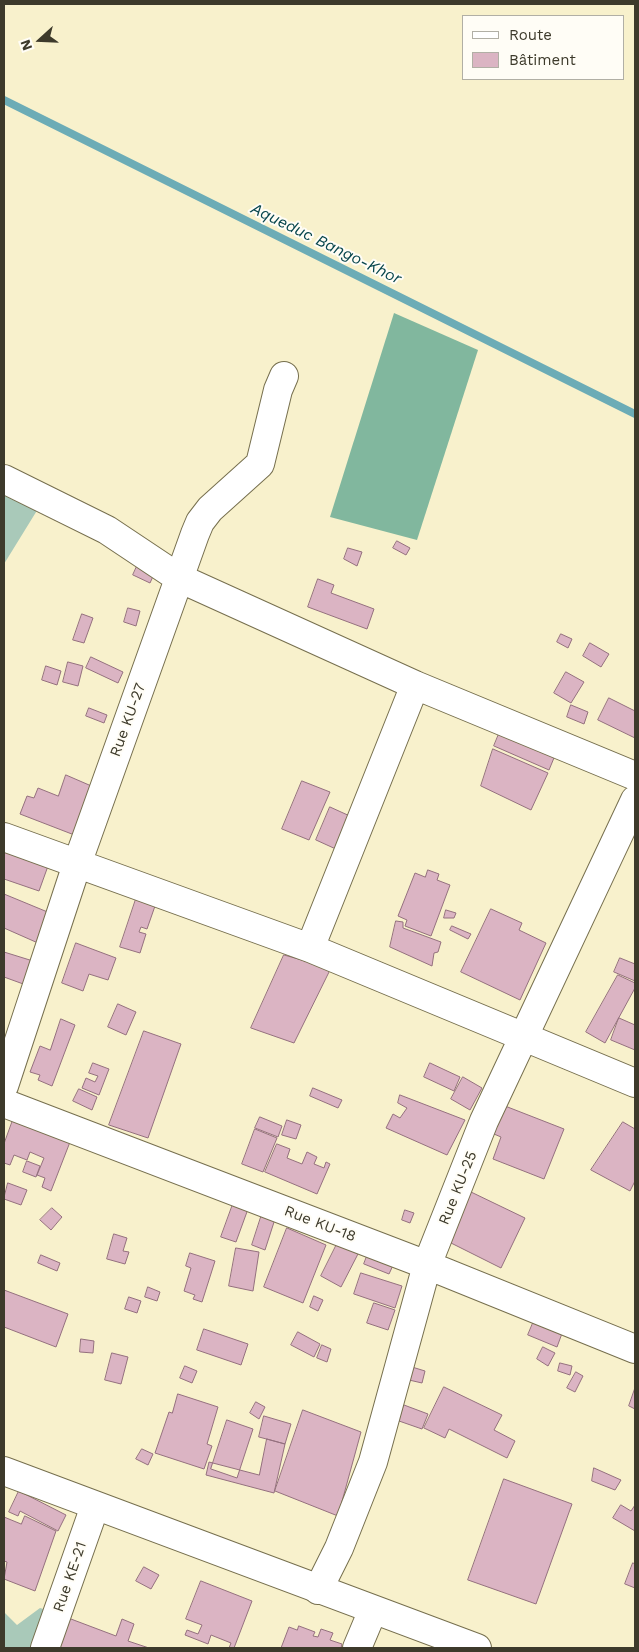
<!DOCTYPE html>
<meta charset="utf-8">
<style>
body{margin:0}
#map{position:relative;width:639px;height:1652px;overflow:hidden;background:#f8f1cc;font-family:"Work Sans",sans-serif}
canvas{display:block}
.frame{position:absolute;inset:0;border:5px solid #3d3a2b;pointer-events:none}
.legend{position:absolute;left:462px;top:15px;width:162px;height:65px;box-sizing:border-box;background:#fffdf6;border:1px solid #b1afa5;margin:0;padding:6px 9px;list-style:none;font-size:15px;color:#3d3a2b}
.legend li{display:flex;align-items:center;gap:10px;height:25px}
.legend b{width:25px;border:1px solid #b1afa5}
.north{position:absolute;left:15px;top:15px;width:50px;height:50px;-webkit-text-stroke:4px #fffdf6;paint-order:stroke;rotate:250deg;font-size:14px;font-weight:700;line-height:20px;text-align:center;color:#3d3a2b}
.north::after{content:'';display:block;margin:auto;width:18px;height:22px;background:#3d3a2b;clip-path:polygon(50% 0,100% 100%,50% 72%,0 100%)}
</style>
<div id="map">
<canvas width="639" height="1652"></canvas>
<div class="frame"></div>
<ul class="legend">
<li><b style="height:6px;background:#fff"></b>Route</li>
<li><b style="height:14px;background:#dbb4c3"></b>Bâtiment</li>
</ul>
<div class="north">N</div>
</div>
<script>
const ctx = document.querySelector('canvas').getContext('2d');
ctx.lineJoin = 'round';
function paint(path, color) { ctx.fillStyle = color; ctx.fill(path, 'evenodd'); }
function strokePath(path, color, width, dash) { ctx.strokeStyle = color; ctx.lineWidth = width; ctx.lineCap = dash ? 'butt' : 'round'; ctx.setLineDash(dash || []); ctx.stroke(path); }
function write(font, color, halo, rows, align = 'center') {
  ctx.font = font + ' "Work Sans",sans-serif'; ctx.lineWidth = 4; ctx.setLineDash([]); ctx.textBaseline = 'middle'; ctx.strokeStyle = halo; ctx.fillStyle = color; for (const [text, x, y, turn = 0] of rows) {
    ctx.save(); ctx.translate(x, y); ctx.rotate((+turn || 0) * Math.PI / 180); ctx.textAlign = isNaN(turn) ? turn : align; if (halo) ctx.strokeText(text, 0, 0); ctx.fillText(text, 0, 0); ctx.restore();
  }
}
paint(new Path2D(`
 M4,482L41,504L4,564Z
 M40,1608L54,1612L38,1648H4V1612L17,1625Z`), '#a9c9b9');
paint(new Path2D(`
 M394,313L478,350L417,540L330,517Z`), '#81b79e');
strokePath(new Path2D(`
 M4,100L635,414`), '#6cacb6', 8);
const building = new Path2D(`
 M397,541L410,548L406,555L393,548Z
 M348,548L362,552L357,566L344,559Z
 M138,564L155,572L150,583L133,575Z
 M318,579L334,585L331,593L374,609L367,629L308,607Z
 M128,608L140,611L136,626L124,622Z
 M82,614L93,618L84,643L73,640Z
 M561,634L572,639L568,648L557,642Z
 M590,643L609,654L601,667L583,656Z
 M91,657L123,672L118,683L86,668Z
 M68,662L83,666L78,686L63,682Z
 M46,666L61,671L57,685L42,680Z
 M566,672L584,682L571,703L554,693Z
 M609,698L635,711V738L598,720Z
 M571,705L588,712L584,724L567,717Z
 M89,708L107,715L104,723L86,716Z
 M501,729L556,753L549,770L494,746Z
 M493,749L548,773L531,810L481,786Z
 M66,775L96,788L77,836L20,814L27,796L34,798L38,788L58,796Z
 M302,781L330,792L309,840L282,829Z
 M330,807L352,817L338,850L316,840Z
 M4,851L48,866L39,891L4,879Z
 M428,870L439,874L437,880L450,885L431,936L405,926L407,920L398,916L415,873L425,877Z
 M4,894L50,913L38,943L4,928Z
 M136,899L155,906L147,929L141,927L139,932L146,934L140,953L120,947Z
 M491,909L522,923L519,930L546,943L520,1000L461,972Z
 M446,910L456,913L454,918H444Z
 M396,921L403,922V928L441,942L438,952L434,953L432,966L390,947Z
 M452,926L471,934L468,939L450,930Z
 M76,943L116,958L108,980L89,974L83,991L62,983Z
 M4,952L33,961L26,985L4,977Z
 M284,955L331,968L294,1043L251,1028Z
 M620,958L635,964V981L614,972Z
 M618,975L635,983V988L605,1043L586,1032Z
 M118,1004L136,1012L126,1035L108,1027Z
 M619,1018L635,1025V1050L611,1040Z
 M61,1019L75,1025L52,1086L38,1080L40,1075L30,1072L40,1046L50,1050Z
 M144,1031L181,1044L148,1138L109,1125Z
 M93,1063L109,1069L99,1095L82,1088L86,1078L95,1082L98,1076L89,1073Z
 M430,1063L460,1077L454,1091L424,1077Z
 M463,1077L482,1088L470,1110L451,1099Z
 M313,1088L342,1100L338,1108L310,1096Z
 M79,1089L97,1097L92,1110L73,1101Z
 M400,1095L465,1120L447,1155L386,1128L393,1114L400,1118L407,1108L398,1103Z
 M505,1106L564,1129L544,1179L493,1159L501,1137L494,1134Z
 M260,1117L282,1126L278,1137L255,1128Z
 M13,1120L70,1142L51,1191L42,1187L45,1178L37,1175L44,1158L30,1152L27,1160L14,1155L10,1165L4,1163V1144Z
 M287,1120L301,1125L296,1139L282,1135Z
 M623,1122L635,1129V1181L630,1191L591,1170Z
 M255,1129L277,1138L263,1172L242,1164Z
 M277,1144L290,1149L287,1158L302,1164L307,1152L317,1157L314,1164L324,1168L326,1162L330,1164L317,1194L265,1172Z
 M27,1161L40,1166L36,1177L23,1172Z
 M8,1183L27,1190L21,1205L4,1199Z
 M471,1192L525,1218L501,1268L447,1241Z
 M233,1204L248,1209L236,1242L221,1237Z
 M52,1208L62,1217L51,1230L40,1220Z
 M405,1210L414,1213L410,1223L402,1220Z
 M262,1214L275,1219L265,1250L252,1245Z
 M287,1228L326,1245L303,1303L264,1287Z
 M114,1234L127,1238L123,1251L129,1252L125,1264L107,1259Z
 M338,1242L359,1252L341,1287L321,1276Z
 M236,1248L259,1252L253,1291L229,1286Z
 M369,1251L395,1261L389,1274L364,1264Z
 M190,1253L215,1261L202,1302L193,1299L195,1295L184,1291L191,1268L186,1266Z
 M41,1255L60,1263L57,1271L38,1263Z
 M361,1273L402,1286L395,1308L354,1294Z
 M148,1287L160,1292L157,1301L145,1297Z
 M4,1290L68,1314L56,1347L4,1327Z
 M314,1296L323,1300L318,1311L310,1307Z
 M129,1297L141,1301L137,1313L125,1309Z
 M374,1303L395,1310L388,1330L367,1323Z
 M536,1316L564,1328L557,1347L528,1335Z
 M204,1329L248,1344L241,1365L197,1350Z
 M298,1332L320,1344L314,1357L291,1345Z
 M81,1339L94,1341L93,1353L80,1352Z
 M322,1345L331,1349L327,1362L317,1358Z
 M543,1347L555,1353L548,1366L537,1359Z
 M112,1353L128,1357L121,1384L105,1380Z
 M560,1363L572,1366L570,1375L558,1371Z
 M185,1366L197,1371L192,1383L180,1378Z
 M412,1367L425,1371L422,1383L409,1380Z
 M576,1372L583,1376L575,1392L567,1388Z
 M444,1387L502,1415L494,1430L515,1441L507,1458L449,1429L445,1438L424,1428Z
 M635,1388V1409L629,1406Z
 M178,1394L218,1407L207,1444L212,1446L204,1469L155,1453L169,1412L172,1413Z
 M256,1402L265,1407L259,1419L250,1413Z
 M404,1405L428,1414L422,1429L399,1421Z
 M303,1410L361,1432L338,1516L275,1491Z
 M264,1416L291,1424L285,1444L259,1437Z
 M227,1420L253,1429L237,1478L211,1469Z
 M267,1439L285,1444L274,1493L206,1475L209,1462L259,1475Z
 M142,1449L153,1454L148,1465L136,1459Z
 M594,1468L621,1480L615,1490L592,1481Z
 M504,1479L572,1504L536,1604L468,1580Z
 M19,1491L66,1515L58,1531L20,1511L18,1516L9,1512Z
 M621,1505L631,1511L635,1505V1531L613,1518Z
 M25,1516L56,1531L35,1591L4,1579L7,1562L4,1561V1517L21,1524Z
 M633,1563L635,1564V1588L625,1584Z
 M144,1567L159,1575L151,1589L136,1581Z
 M201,1581L252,1601L234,1648H229L231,1643L211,1635L208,1644L185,1635L187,1630L198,1634L202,1625L186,1619Z
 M63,1616L116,1636L122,1619L134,1624L128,1641L149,1648H51Z
 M299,1626L315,1632L313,1636L318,1637L321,1629L333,1633L330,1640L342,1644L341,1648H281L289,1627L297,1630Z`);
paint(building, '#dbb4c3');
strokePath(building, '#94707e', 1);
const minor = new Path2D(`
 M4,479L107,530L179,578L415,685L635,776
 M4,837L310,948L635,1083
 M310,948L415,685
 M4,1086L77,864L195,534L200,522L210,509L260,464L278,390L284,376
 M4,1103L427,1265L635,1349
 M318,1590L339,1548L373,1462L427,1265L484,1121L635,800
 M45,1648L95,1506
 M357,1648L373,1610`);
const highway = new Path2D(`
 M4,1471L477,1648`);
strokePath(minor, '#766f4e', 30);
strokePath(highway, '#766f4e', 30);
strokePath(minor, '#fff', 28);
strokePath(highway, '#fff', 28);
write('15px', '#3d3a2b', '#fffdf6', [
 ["Rue KU-27",128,720,-70],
 ["Rue KU-25",458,1188,-68],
 ["Rue KU-18",320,1224,21],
 ["Rue KE-21",70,1577,-71]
]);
write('italic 16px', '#07454c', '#fffdf6', [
 ["Aqueduc Bango-Khor",326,244,26]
]);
</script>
